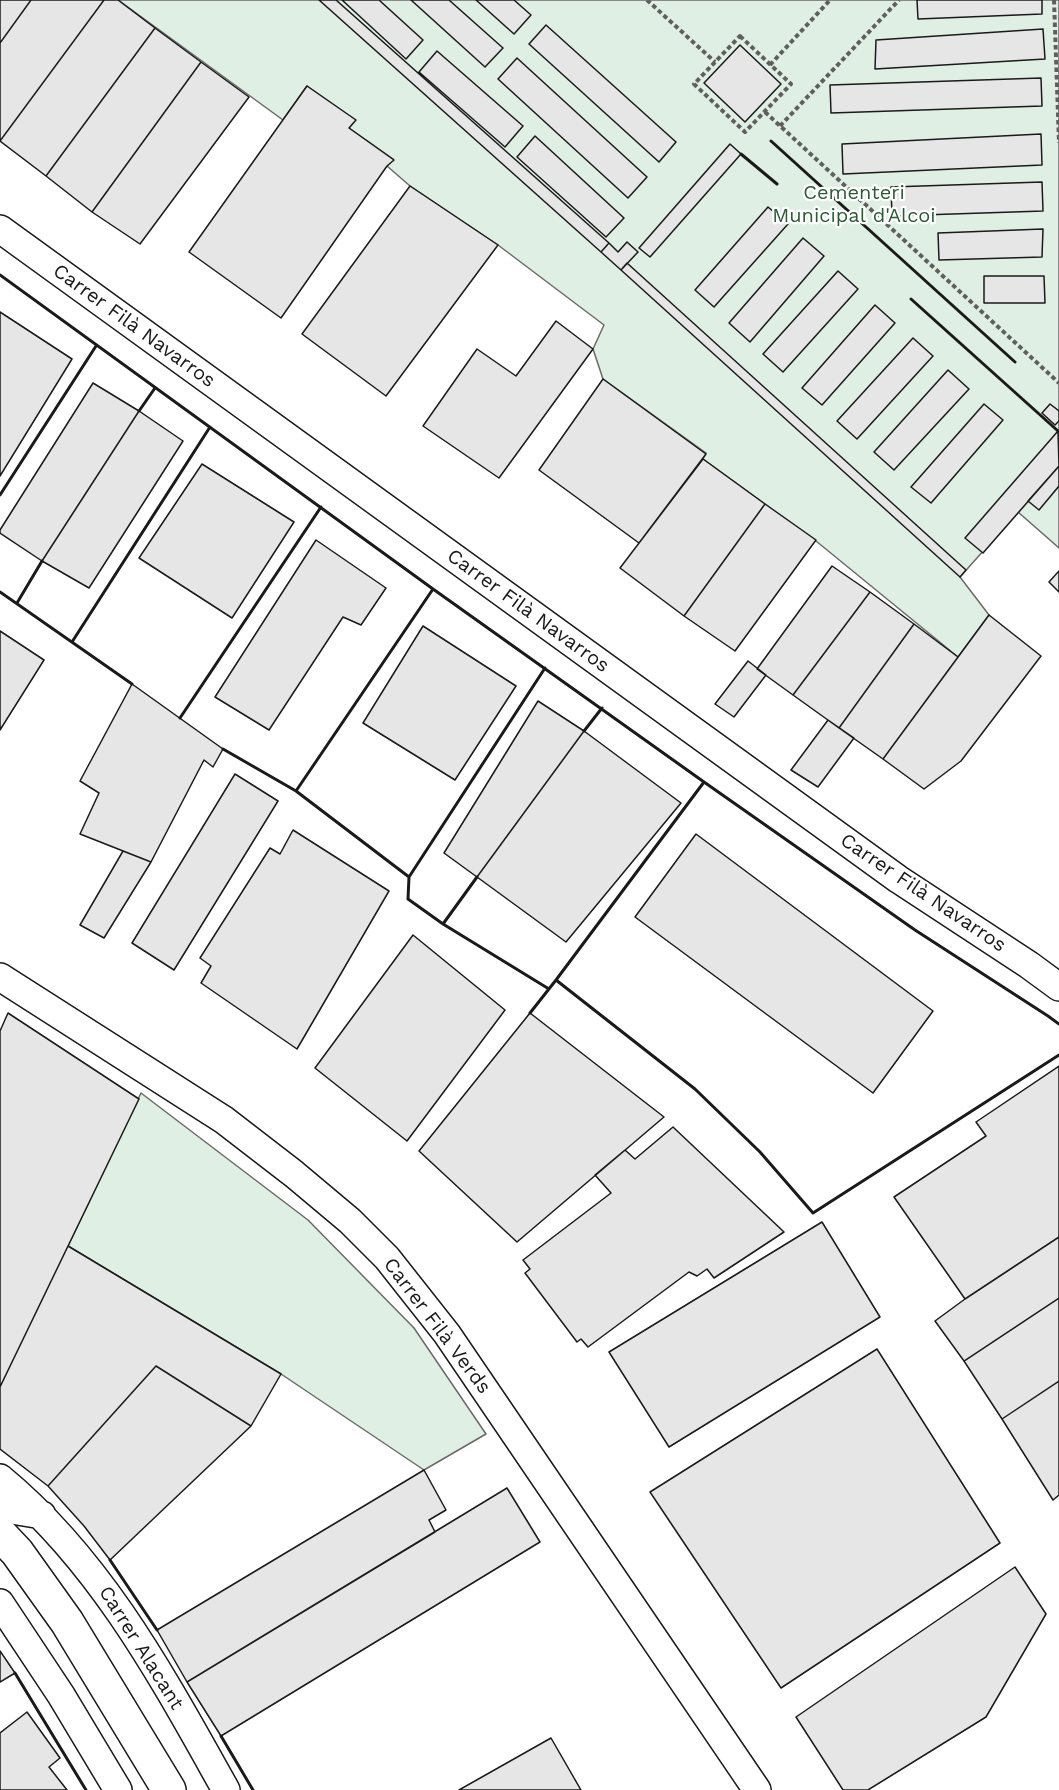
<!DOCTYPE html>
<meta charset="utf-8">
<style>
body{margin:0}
canvas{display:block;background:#fff}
</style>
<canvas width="1059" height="1790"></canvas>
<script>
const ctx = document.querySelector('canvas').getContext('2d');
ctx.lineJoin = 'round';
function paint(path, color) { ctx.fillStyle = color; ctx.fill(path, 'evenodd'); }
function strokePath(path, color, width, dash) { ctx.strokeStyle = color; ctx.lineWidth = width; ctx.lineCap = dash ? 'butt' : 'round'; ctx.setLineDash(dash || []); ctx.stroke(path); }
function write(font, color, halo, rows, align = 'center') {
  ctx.font = font + ' "Work Sans",sans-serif'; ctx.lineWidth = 4.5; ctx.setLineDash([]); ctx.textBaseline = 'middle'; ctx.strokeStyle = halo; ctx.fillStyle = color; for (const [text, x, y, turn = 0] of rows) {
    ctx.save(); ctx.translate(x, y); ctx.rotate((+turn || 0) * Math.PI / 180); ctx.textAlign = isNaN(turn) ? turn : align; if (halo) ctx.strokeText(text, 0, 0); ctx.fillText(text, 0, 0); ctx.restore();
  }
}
const green = new Path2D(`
 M118,0H1059V548L1018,512L960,577L989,615L958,657L816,541L703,459L706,453L603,379L593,349L604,325L498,245L410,186L387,166L393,159L349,128L355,120L307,86L283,120Z
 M141,1093L308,1220L414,1328L486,1434L424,1470L281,1374L68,1246Z`);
paint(green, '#e0efe3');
strokePath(green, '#6a6a6a', 1.5);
const building = new Path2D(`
 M0,0H31L0,43Z
 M31,0H104L0,141V43Z
 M104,0H118L155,28L46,176L0,141Z
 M319,0H336L609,243L601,252Z
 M342,0H379L423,40L406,59Z
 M411,0H449L503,48L485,67Z
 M476,0H514L531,15L514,34Z
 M917,0H1042V14L918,19Z
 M546,25L676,142L659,162L529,44Z
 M155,28L201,62L92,212L46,176Z
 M1043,29L1045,59L875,69L876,40Z
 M740,45L781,84L745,122L704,83Z
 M437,51L523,126L505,147L419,72Z
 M517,58L647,177L628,198L498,79Z
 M201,62L249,97L140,244L92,212Z
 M1041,78L1042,106L831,113L830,85Z
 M307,86L356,120L349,128L394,160L387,166L281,318L189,252Z
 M1041,134L1042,165L843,174L842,144Z
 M535,136L624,218L606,237L517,157Z
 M730,144L741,154L650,257L639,248Z
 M1042,182L1043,211L892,216L891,187Z
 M410,186L498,245L386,396L302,334Z
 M768,207L788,224L714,307L695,290Z
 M1043,229L1042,257L939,260L938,233Z
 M803,238L824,256L750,342L729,323Z
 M627,242L638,252L621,270L601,252L609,243L618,252Z
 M627,263L966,570L960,577L621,270Z
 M838,271L858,289L783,372L763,354Z
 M984,276H1044L1045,303H984Z
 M875,305L895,323L822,405L802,388Z
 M0,312L72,359L0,476Z
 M556,321L593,349L499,478L423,426L477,349L516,376Z
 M913,338L933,356L857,439L837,421Z
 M948,370L969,389L894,470L874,452Z
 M603,379L706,454L639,543L539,470Z
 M93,383L139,411L42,561L0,533V530Z
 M984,404L1003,420L931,503L911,487Z
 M1050,404L1059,411V421L1055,425L1042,413Z
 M139,411L183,441L89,588L42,561Z
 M1058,431L1059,466L983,553L965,538Z
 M703,459L765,504L684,616L620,568Z
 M202,464L294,522L232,618L139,558Z
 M1059,466V486L1039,510L1028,501Z
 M765,504L816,540L735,651L684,616Z
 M316,540L386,588L361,625L343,617L269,730L215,697Z
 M832,566L870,592L793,695L757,669Z
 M1059,571V592L1049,582Z
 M870,592L914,624L839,728L793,695Z
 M989,615L1041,656L961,761L924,789L883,759Z
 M914,624L958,657L883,759L839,728Z
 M423,626L516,686L455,780L363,723Z
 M0,631L44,660L0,730Z
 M748,661L766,675L734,717L715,704Z
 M132,684L223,749L213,767L204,760L151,862L80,834L99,793L80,781Z
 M538,701L584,731L477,877L444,853Z
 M828,720L854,738L818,787L791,770Z
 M584,731L681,803L566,942L477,877Z
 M235,774L278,801L174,970L132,943Z
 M293,830L389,891L297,1049L201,983L211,966L200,958L270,848L280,854Z
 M696,834L933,1011L873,1093L635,917Z
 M123,851L151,862L104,938L80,925Z
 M413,935L505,1010L407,1141L315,1068Z
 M8,1013L139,1099L0,1387V1031Z
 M530,1013L664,1117L517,1242L419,1151Z
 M1059,1066V1237L965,1299L894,1197L986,1136L976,1122Z
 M673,1127L784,1232L714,1278L707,1269L697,1276L689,1272L588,1347L581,1339L577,1342L525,1273L530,1269L523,1260L611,1193L595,1175L625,1150L635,1159Z
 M822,1222L880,1317L669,1447L609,1352Z
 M1059,1237V1298L964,1361L935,1321L965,1299Z
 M68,1246L281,1374L251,1426L156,1366L48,1486L0,1449V1387Z
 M1059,1298V1381L1002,1419L964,1361Z
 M877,1349L1000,1543L781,1688L650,1492Z
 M156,1366L251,1426L110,1560L84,1526L48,1486Z
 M1059,1381V1495L1053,1500L1002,1419Z
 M424,1470L446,1510L429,1520L435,1532L187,1682L157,1630Z
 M507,1488L540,1542L221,1736L187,1682Z
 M1015,1567L1046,1614L986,1717L868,1790H843L796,1717Z
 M0,1651L15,1673L0,1682Z
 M27,1712L60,1758L49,1767L67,1790H0V1733Z
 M551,1738L581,1790H459Z`);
paint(building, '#e6e6e6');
strokePath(building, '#1a1a1a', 1.5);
const minor = new Path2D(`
 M0,229L898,879L1029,965L1059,987
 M0,977L224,1120L294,1174L350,1221L387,1258L447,1334L757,1790
 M0,1478C101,1561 163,1678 226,1790
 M0,1508L42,1515
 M0,1603L61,1695L118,1790`);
const primary = new Path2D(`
 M0,1534L17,1552L67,1622L169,1790`);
strokePath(minor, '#1a1a1a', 30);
strokePath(primary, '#1a1a1a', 36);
strokePath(new Path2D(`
 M647,0L715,62
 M1054,0L1059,143
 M740,36L791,84L745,132L694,84Z
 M770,65L830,0
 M765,112L1059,383
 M780,126L899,0`), '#5f5f5f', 4, [4.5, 3]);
strokePath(minor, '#fff', 27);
strokePath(primary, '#fff', 33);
strokePath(new Path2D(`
 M771,141L1015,362
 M741,154L777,184
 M0,275L433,589L704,782L915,930L1048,1016L1059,1024
 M911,299L1058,431
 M139,411L155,388
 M0,495L96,346
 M0,592L132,684
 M17,603L42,561
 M72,642L210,427
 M180,718L321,507
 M584,731L602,708
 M223,749L296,791
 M409,877L296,791L433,589
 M477,877L443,924L549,989
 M443,924L408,899L409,877L545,668
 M556,980L704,782
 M530,1013L556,980L695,1089L760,1152L813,1213L1059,1055
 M110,1560L157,1630
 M15,1673L86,1790
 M221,1736L253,1790`), '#1a1a1a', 3);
write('20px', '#2b5a34', '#fff', [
 ["Cementeri",854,193],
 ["Municipal d'Alcoi",854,216]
]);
write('20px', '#1a1a1a', '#fff', [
 ["Carrer Filà Navarros",134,326,36],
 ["Carrer Filà Navarros",528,611,36],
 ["Carrer Filà Navarros",923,893,34],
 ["Carrer Filà Verds",437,1326,53],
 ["Carrer Alacant",141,1648,58]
]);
</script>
